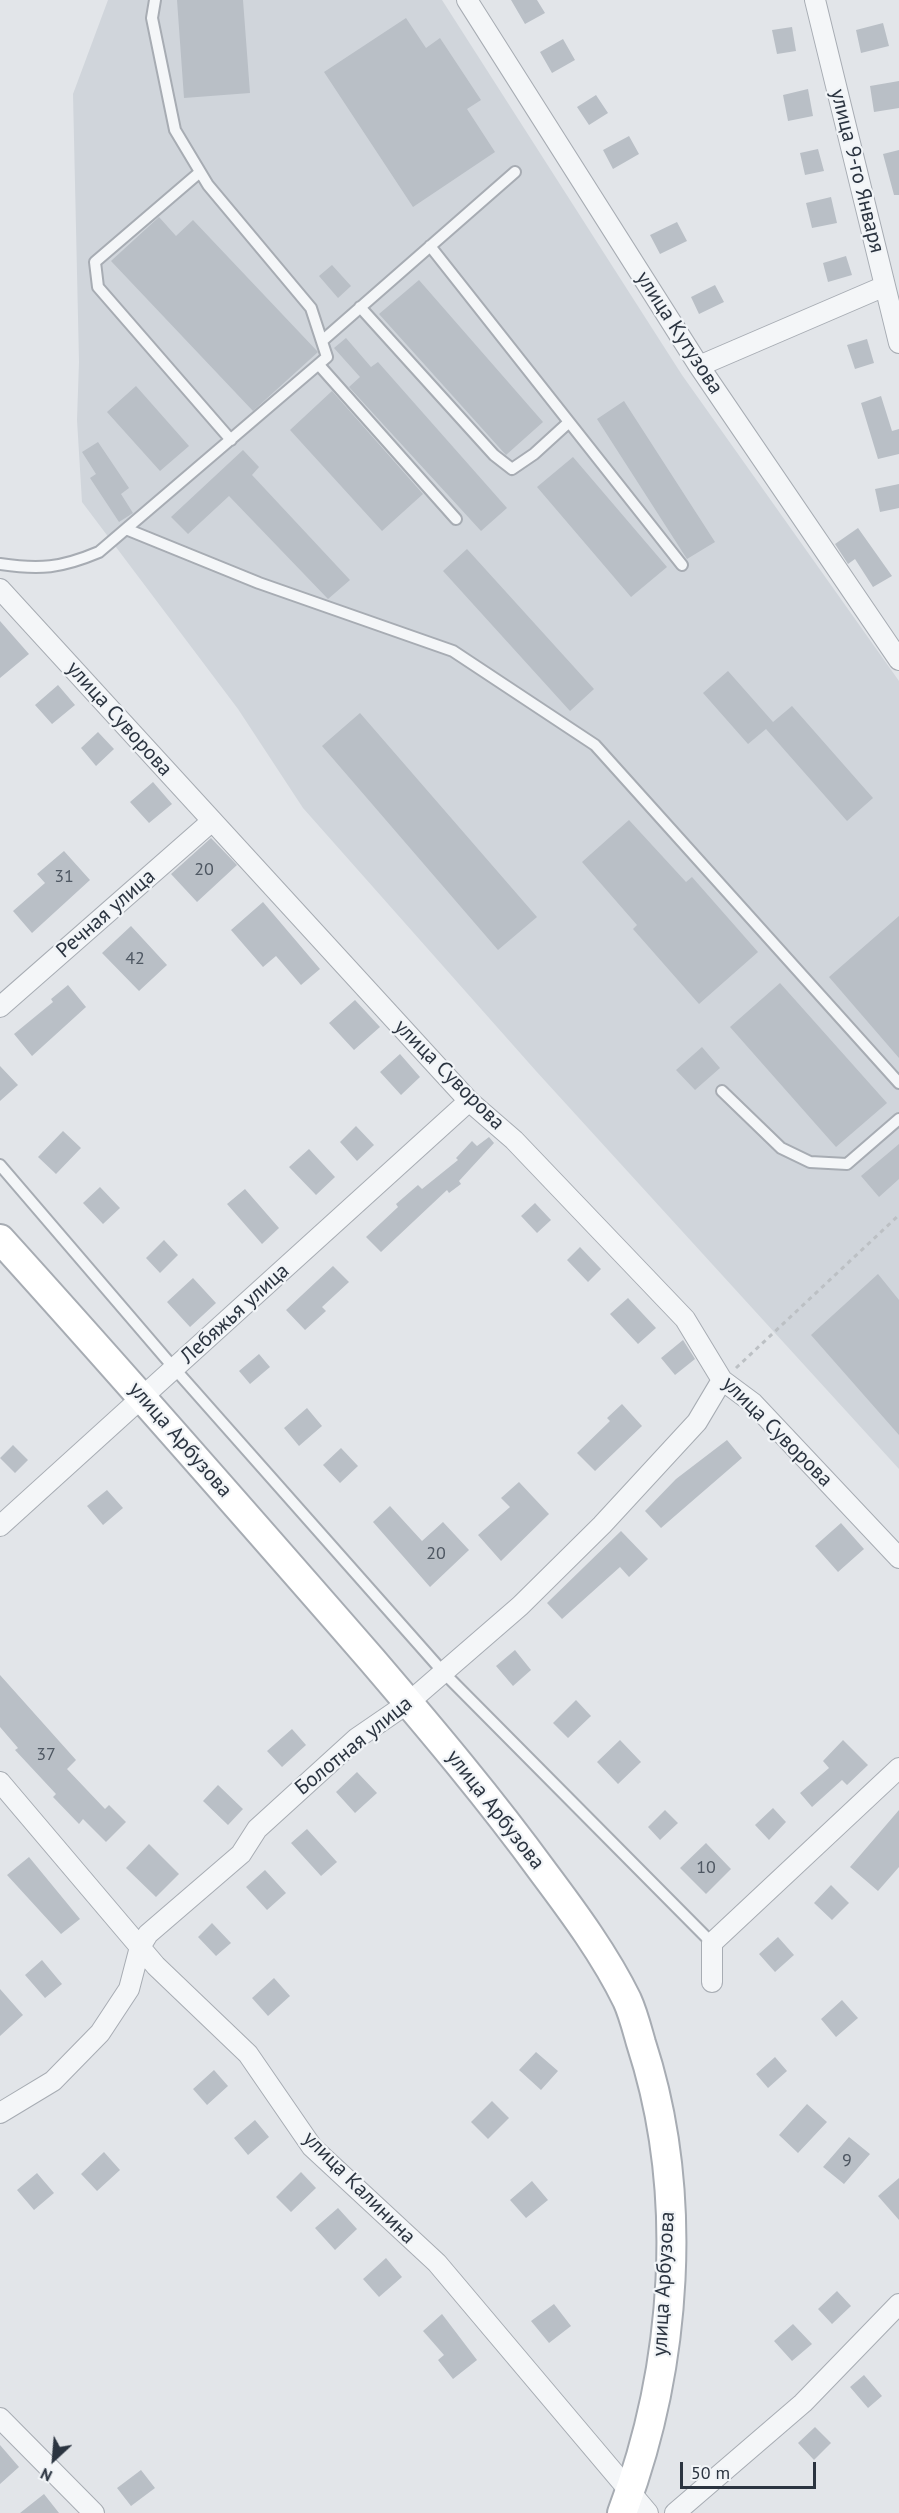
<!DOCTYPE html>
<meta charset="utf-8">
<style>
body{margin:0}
#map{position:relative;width:899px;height:2513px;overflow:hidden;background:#e2e5e9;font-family:"PT Sans",sans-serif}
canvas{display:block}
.north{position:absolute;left:24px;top:2429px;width:60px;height:60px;-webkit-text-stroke:4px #f1f4f7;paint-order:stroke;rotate:206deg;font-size:16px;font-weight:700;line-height:24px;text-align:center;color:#2b3440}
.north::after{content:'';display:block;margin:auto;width:21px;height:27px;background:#2b3440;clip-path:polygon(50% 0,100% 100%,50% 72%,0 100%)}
.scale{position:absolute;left:680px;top:2462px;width:136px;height:27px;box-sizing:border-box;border:3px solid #2b3440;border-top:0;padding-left:8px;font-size:18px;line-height:21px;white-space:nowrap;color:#2b3440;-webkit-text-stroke:4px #f1f4f7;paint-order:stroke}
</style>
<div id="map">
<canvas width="899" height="2513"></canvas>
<div class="north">N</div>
<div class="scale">50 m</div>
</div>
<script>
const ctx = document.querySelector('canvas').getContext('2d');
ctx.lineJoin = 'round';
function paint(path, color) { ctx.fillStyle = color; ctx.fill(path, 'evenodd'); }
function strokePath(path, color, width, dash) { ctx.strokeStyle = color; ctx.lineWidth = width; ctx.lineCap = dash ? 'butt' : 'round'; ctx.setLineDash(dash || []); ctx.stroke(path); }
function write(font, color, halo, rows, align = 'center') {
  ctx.font = font + ' "PT Sans",sans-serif'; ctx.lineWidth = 4.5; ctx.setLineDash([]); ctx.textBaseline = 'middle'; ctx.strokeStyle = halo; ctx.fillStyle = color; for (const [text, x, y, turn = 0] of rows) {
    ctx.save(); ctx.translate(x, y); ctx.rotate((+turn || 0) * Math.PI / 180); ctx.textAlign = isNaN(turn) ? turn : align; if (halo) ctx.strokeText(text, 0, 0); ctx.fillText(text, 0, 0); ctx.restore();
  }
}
paint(new Path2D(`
 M108,0H442L682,375L899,681V1469L536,1071L303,808L238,709L82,502L77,420L79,362L73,94Z`), '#d0d5db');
paint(new Path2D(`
 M177,0H243L250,93L184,98Z
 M511,0H537L545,13L525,24Z
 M406,18L426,48L440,38L481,100L467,109L495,152L413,207L324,72Z
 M883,23L889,46L861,53L856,30Z
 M792,27L796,51L777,54L772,30Z
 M563,39L575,60L552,73L540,52Z
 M899,81V108L874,112L870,86Z
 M808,89L813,116L788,121L783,95Z
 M596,95L608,113L589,125L577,107Z
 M629,136L639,154L613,169L603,150Z
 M818,149L824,171L805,175L800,153Z
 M899,150V195H894L883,154Z
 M831,197L837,223L812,228L806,203Z
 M159,217L176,236L193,220L318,352L253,411L111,261Z
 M677,222L687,241L660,254L650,235Z
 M846,256L852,275L828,282L823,263Z
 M332,265L351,286L338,298L319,276Z
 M419,280L543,422L506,455L379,314Z
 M715,285L724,302L699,314L691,297Z
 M346,338L371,367L378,362L507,508L481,531L349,387L360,377L334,348Z
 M867,339L874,363L855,369L847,345Z
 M136,386L189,446L160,471L107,412Z
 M332,391L423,494L382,531L290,430Z
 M881,396L892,431L899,429V454L878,459L861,403Z
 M624,401L715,542L687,559L597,419Z
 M98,442L129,488L121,494L133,513L119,522L90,478L96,474L82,452Z
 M243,450L259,467L252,475L350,580L328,599L229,496L188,534L171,517Z
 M573,457L667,567L631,597L537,487Z
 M899,484V508L880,512L875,489Z
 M858,528L892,576L873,587L855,559L848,564L835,544Z
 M467,549L594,689L570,711L443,571Z
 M0,621L29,654L0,678Z
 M728,671L773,722L792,706L873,798L847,821L766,729L748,744L703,693Z
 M58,685L75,705L52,724L35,705Z
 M360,713L537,917L498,950L322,746Z
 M98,732L114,749L96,766L81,748Z
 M153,782L172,804L149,823L130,802Z
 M629,820L686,882L692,877L758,952L699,1004L633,929L637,925L582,862Z
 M211,838L237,865L197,902L171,874Z
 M64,851L90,880L32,933L13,911L45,883L37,874Z
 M263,902L320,969L301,985L276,956L263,967L231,930Z
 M899,916V1058L829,977Z
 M131,926L167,965L139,991L102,953Z
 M780,983L887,1103L836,1147L730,1027Z
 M68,985L86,1007L32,1056L14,1034L53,1002L51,999Z
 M355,1000L380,1027L354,1050L329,1023Z
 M702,1047L720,1068L695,1090L676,1070Z
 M400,1054L420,1077L401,1095L380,1072Z
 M0,1066L18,1085L0,1101Z
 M356,1126L374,1145L357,1161L340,1142Z
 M63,1131L81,1148L56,1174L38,1157Z
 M489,1137L494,1143L459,1181L461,1184L449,1193L447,1190L381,1252L366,1237L398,1207L396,1204L418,1185L422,1189L458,1160L456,1158L472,1141L477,1146Z
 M899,1144V1179L879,1197L861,1176Z
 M309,1149L335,1177L316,1195L289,1167Z
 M100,1187L120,1208L103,1224L83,1203Z
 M245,1189L279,1228L262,1244L227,1204Z
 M535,1203L551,1220L537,1233L521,1216Z
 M164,1240L178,1255L160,1273L146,1258Z
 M580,1247L601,1269L588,1282L567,1260Z
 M333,1266L349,1282L322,1307L326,1311L305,1330L286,1310Z
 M878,1274L899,1300V1435L811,1335Z
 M193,1278L216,1303L190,1327L167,1302Z
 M628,1298L656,1328L638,1344L610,1314Z
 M683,1340L695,1359L675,1375L661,1358Z
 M259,1354L270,1367L250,1384L239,1371Z
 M622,1404L642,1426L595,1471L577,1453L610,1421L607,1418Z
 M307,1408L322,1426L299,1446L284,1428Z
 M727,1440L742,1458L661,1528L645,1511L676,1479Z
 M13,1445L28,1460L15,1473L0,1458Z
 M341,1448L358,1466L340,1483L323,1465Z
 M519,1482L549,1514L501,1561L478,1535L510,1507L501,1498Z
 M107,1490L123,1508L103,1525L87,1506Z
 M390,1506L422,1541L443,1522L469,1550L430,1587L373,1522Z
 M841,1523L864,1549L838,1572L815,1546Z
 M621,1531L648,1559L629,1577L620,1567L562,1619L547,1603Z
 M515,1650L531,1670L513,1686L496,1666Z
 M0,1675L76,1760L67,1769L105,1809L109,1805L126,1822L106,1842L83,1819L79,1824L53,1797L56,1794L15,1750L18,1748L0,1727Z
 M576,1700L591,1716L568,1738L553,1723Z
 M292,1729L306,1745L282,1767L267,1751Z
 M620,1740L641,1762L618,1784L597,1762Z
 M843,1740L868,1765L847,1785L842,1780L812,1807L800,1793L829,1768L823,1761Z
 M357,1772L377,1793L355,1813L336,1792Z
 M218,1785L243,1809L228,1825L203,1801Z
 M773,1808L786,1822L769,1840L755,1825Z
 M665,1810L678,1823L660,1840L648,1827Z
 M899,1810V1867L878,1891L850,1867Z
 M307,1829L337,1862L321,1876L291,1843Z
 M706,1843L731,1869L706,1894L680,1868Z
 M149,1844L179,1874L156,1897L126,1868Z
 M29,1857L80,1919L61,1934L7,1875Z
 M265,1870L286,1893L267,1910L246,1887Z
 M831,1885L849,1903L832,1920L814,1903Z
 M212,1923L231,1943L216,1956L198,1937Z
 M778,1937L794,1955L775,1972L759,1954Z
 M42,1960L62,1984L45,1998L25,1975Z
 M274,1978L290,1996L268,2016L252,1998Z
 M0,1989L23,2015L0,2036Z
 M842,2000L858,2018L836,2037L821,2019Z
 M536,2052L558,2071L541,2090L519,2070Z
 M775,2057L787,2071L768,2088L756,2074Z
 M214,2070L228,2086L207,2105L193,2089Z
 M492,2101L509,2118L488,2139L471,2122Z
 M807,2104L827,2122L798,2153L779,2135Z
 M255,2120L269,2137L248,2155L234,2138Z
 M849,2137L870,2154L844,2184L823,2167Z
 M104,2152L120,2170L97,2191L81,2174Z
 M301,2172L316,2188L291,2212L276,2197Z
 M37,2173L54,2193L34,2210L17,2190Z
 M899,2178V2220L878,2196Z
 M532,2181L548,2200L526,2218L510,2200Z
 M338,2208L357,2229L335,2250L315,2228Z
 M386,2258L402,2277L379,2297L363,2279Z
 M837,2291L851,2306L832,2324L818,2309Z
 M554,2304L571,2326L549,2343L531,2321Z
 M442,2314L477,2360L453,2379L438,2360L444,2355L423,2331Z
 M793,2324L812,2344L792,2361L774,2341Z
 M864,2375L882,2396L868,2408L850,2387Z
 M815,2427L831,2443L814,2460L798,2443Z
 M0,2445L19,2467L0,2484Z
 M141,2470L155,2488L131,2506L117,2488Z
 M44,2494L59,2513H20Z`), '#b9bfc6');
const lane = new Path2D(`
 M200,172L95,262L98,287L231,440
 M430,246L682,565
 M360,307L494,455L512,469L534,454L568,423
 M322,341L515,172
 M319,365L456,519
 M126,529L259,583L453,651L595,745L899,1083
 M0,564C40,570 61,568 99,552L327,357L311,308L208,185L175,130L152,18L155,0
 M722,1091L781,1148L810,1162L847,1164L899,1119
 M0,1165L174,1368L444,1673L712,1943`);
const street = new Path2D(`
 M467,0L699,366L899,660
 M815,0L899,343
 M699,366L885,286
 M0,589L469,1101L514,1140L685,1319L722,1380L753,1403L899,1558
 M0,1007L212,821
 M0,1526L469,1101
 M0,1782L156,1966L248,2054L312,2147L437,2263L648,2513
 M712,1982V1943L899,1768
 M0,2113L53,2081L100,2033L129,1989L140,1947L148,1934L241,1854L257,1829L357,1738L408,1703L520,1606L602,1525L697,1422L722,1380
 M0,2418L94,2513
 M675,2513L803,2403L899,2304`);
const secondary = new Path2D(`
 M0,1239C126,1378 249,1519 372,1660C431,1729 490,1799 544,1873C574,1913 605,1955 627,2000C633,2013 637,2029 641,2043C690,2193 677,2367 622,2513`);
strokePath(lane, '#a7acb3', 14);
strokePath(street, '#a7acb3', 22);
strokePath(secondary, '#a7acb3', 32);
strokePath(new Path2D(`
 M736,1368L899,1215`), '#bcc0c4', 3, [4.5, 4.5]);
strokePath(lane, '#f4f6f8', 10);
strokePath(street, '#f4f6f8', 20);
strokePath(secondary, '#fff', 28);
write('18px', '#4e5762', null, [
 ["20",204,870],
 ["31",64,877],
 ["42",135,959],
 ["20",436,1554],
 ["37",46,1755],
 ["10",706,1868],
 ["9",847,2161]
]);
write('21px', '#2b3440', '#f1f4f7', [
 ["улица 9-го Января",857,171,76],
 ["улица Кутузова",679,333,57],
 ["улица Суворова",119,719,48],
 ["Речная улица",106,914,-41],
 ["улица Суворова",449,1075,45],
 ["Лебяжья улица",235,1314,-42],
 ["улица Суворова",777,1432,45],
 ["улица Арбузова",180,1440,49],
 ["Болотная улица",354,1746,-39],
 ["улица Арбузова",495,1810,52],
 ["улица Калинина",359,2188,45],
 ["улица Арбузова",664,2284,-87]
]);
</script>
